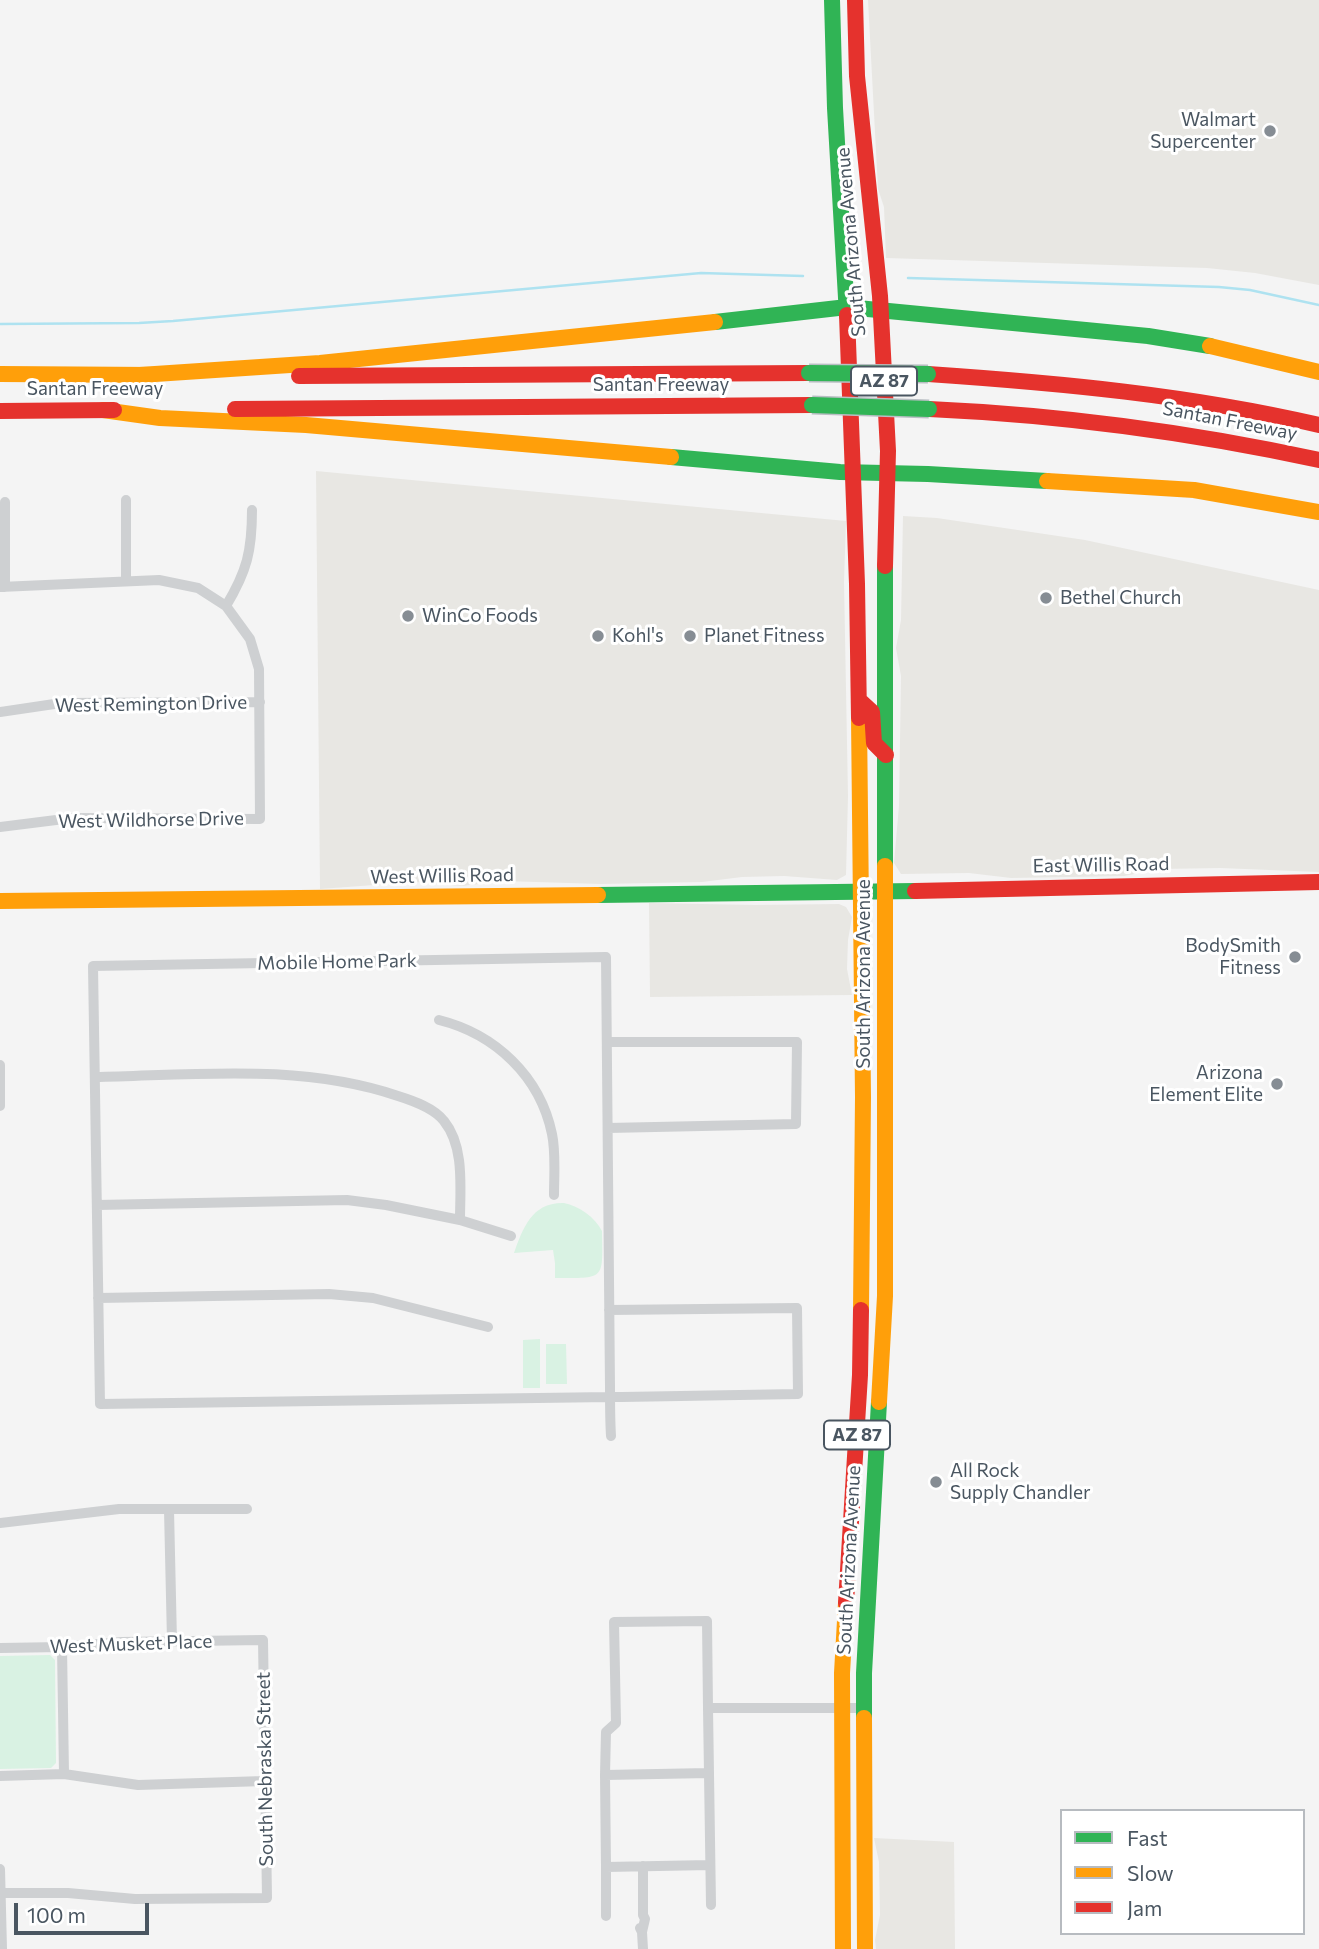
<!DOCTYPE html>
<style>
body{margin:0}
#map{position:relative;width:1319px;height:1949px;overflow:hidden;background:#f4f4f4;font-family:Commissioner,sans-serif}
canvas{display:block}
.legend{position:absolute;left:1060px;top:1809px;width:245px;height:126px;box-sizing:border-box;background:#fff;border:2px solid #b7bbc0;margin:0;padding:9px 12px;list-style:none;font-size:21px;color:#4a5661}
.legend li{display:flex;align-items:center;gap:14px;height:35px}
.legend b{width:35px;border:2px solid #b7bbc0}
.scale{position:absolute;left:14px;top:1903px;width:135px;height:32px;box-sizing:border-box;border:4px solid #4a5661;border-top:0;padding-left:9px;font-size:21px;line-height:24px;white-space:nowrap;color:#4a5661;-webkit-text-stroke:5px #fff;paint-order:stroke}
</style>
<div id="map">
<canvas width="1319" height="1949"></canvas>
<ul class="legend">
<li><b style="height:9px;background:#30b455"></b>Fast</li>
<li><b style="height:9px;background:#ff9f0a"></b>Slow</li>
<li><b style="height:9px;background:#e5322d"></b>Jam</li>
</ul>
<div class="scale">100 m</div>
</div>
<script>
const ctx = document.querySelector('canvas').getContext('2d');
ctx.lineJoin = 'round';
function paint(path, color) { ctx.fillStyle = color; ctx.fill(path, 'evenodd'); }
function strokePath(path, color, width, dash) { ctx.strokeStyle = color; ctx.lineWidth = width; ctx.lineCap = dash ? 'butt' : 'round'; ctx.setLineDash(dash || []); ctx.stroke(path); }
function write(font, color, halo, rows, align = 'center') {
  ctx.font = font + ' Commissioner,sans-serif'; ctx.lineWidth = 6; ctx.setLineDash([]); ctx.textBaseline = 'middle'; ctx.strokeStyle = halo; ctx.fillStyle = color; for (const [text, x, y, turn = 0] of rows) {
    ctx.save(); ctx.translate(x, y); ctx.rotate((+turn || 0) * Math.PI / 180); ctx.textAlign = isNaN(turn) ? turn : align; if (halo) ctx.strokeText(text, 0, 0); ctx.fillText(text, 0, 0); ctx.restore();
  }
}
paint(new Path2D(`
 M868,0H1319V285L1255,273L1207,268L886,258L884,207L878,189Z
 M316,471L846,521L844,582L848,796L846,875L837,880L784,876L742,877L702,882L601,884L504,881L462,886L415,882L320,889Z
 M903,516L937,518L1085,540L1319,590V872L1220,868L1161,869L1124,876L1011,878L969,873L901,874L894,863L899,806L901,676L896,648L901,620Z
 M649,903L755,905L839,904L846,907L852,917L848,940L847,969L852,995L650,997Z
 M874,1838L954,1842L955,1949H876L875,1940L880,1915L879,1862Z`), '#e8e7e3');
paint(new Path2D(`
 M564,1203C579,1206 595,1217 602,1231C603,1281 605,1278 555,1278V1263L553,1250L514,1253C523,1228 532,1202 564,1203Z
 M540,1339V1388H523V1340Z
 M546,1344H566L567,1384H546Z
 M50,1655L55,1660L56,1763L51,1768L0,1769V1656Z`), '#d9f2e3');
strokePath(new Path2D(`
 M908,278L1219,287L1250,290L1319,305
 M0,324L139,323L173,321L701,273L803,276`), '#aee2f0', 2.5);
strokePath(new Path2D(`
 M126,500V581
 M0,587L159,580L198,588L226,606L250,639L259,669L260,819L72,818L0,827
 M5,587V502
 M226,606C247,571 252,551 252,510
 M0,712L61,703L260,702
 M439,1020C495,1034 540,1076 552,1134C556,1153 554,1175 554,1195
 M607,1042H797L796,1124L608,1128
 M0,1065V1106
 M95,1077C197,1075 300,1063 398,1096C414,1101 434,1108 444,1121C465,1147 460,1188 460,1220
 M97,1205L347,1200L386,1205L460,1220L511,1236
 M98,1298L329,1294L373,1298L488,1327
 M609,1310L797,1308L798,1394L622,1397H610L100,1404L93,966L606,957L610,1387C610,1404 610,1420 611,1436
 M169,1510L172,1641
 M0,1523L119,1509H247
 M62,1647L64,1774
 M0,1648L62,1647L122,1642L263,1640L267,1898L135,1899L68,1893H0
 M708,1708L707,1621L614,1622L616,1723L606,1732L605,1775L709,1773
 M605,1775L606,1867L710,1865
 M0,1776L64,1774L138,1785L264,1781
 M606,1867V1916
 M0,1869L2,1949
 M711,1905L708,1708H864
 M640,1928L642,1932L643,1949
 M642,1932L645,1919L643,1915V1866`), '#ced0d2', 10);
strokePath(new Path2D(`
 M832,0L835,108L847,315
 M715,322L847,307L1148,336L1210,346
 M671,457L840,472L928,474L1047,481
 M885,566V866
 M598,895L915,891
 M864,1718V1673L879,1402`), '#30b455', 16);
strokePath(new Path2D(`
 M1210,346L1319,372
 M0,374L154,375
 M140,375L320,363L715,322
 M103,410L160,418L306,425L671,457
 M1047,481L1194,490L1319,512
 M859,718L863,1097L861,1310
 M0,901L598,895
 M879,1402L885,1296V866
 M864,1718L865,1949
 M843,1949L842,1673L846,1603`), '#ff9f0a', 16);
strokePath(new Path2D(`
 M855,0L857,76L880,296L888,451L885,566
 M847,315L857,584L859,718
 M928,374C1060,383 1190,395 1319,425
 M299,376L809,373
 M235,409L812,405
 M929,409C1061,415 1190,432 1319,460
 M0,411L114,410
 M859,700L872,712L874,743L886,755
 M915,891L1319,882
 M846,1603L860,1375L861,1310`), '#e5322d', 16);
const fastBridge = new Path2D(`
 M809,373L928,374
 M812,405L929,409`);
strokePath(fastBridge, '#b9bec3', 19, []);
strokePath(fastBridge, '#30b455', 16);
for (const [x, y, r, color] of [
 [1270,131,7,"#868d94"],
 [1046,598,7,"#868d94"],
 [408,616,7,"#868d94"],
 [598,636,7,"#868d94"],
 [690,636,7,"#868d94"],
 [1295,957,7,"#868d94"],
 [1277,1084,7,"#868d94"],
 [936,1482,7,"#868d94"]
]) { const dot = new Path2D(); dot.arc(x, y, r, 0, 2 * Math.PI); ctx.fillStyle = color; ctx.fill(dot); strokePath(dot, '#fff', 2.5); }
for (const [x, y, w] of [
 [884,381,66],
 [857,1435,66]
]) { const box = new Path2D(); box.roundRect(x - w / 2, y - 14.5, w, 29, 5); ctx.fillStyle = '#fff'; ctx.fill(box); strokePath(box, '#4a5661', 2); }
write('bold 18px', '#4a5661', null, [
 ["AZ 87",884,381],
 ["AZ 87",857,1435]
]);
write('19px', '#4a5661', '#fff', [
 ["Walmart",1256,120,"right"],
 ["Supercenter",1256,142,"right"],
 ["Bethel Church",1060,598],
 ["WinCo Foods",422,616],
 ["Kohl's",612,636],
 ["Planet Fitness",704,636],
 ["BodySmith",1281,946,"right"],
 ["Fitness",1281,968,"right"],
 ["Arizona",1263,1073,"right"],
 ["Element Elite",1263,1095,"right"],
 ["All Rock",950,1471],
 ["Supply Chandler",950,1493]
], 'left');
write('19px', '#4a5661', '#fff', [
 ["South Arizona Avenue",851,242,-95],
 ["Santan Freeway",661,385],
 ["Santan Freeway",95,389],
 ["Santan Freeway",1230,421,11],
 ["West Remington Drive",151,704,-1],
 ["West Wildhorse Drive",151,820,-1],
 ["East Willis Road",1101,865,-1],
 ["West Willis Road",442,876,-1],
 ["Mobile Home Park",337,962,-1],
 ["South Arizona Avenue",864,974,-90],
 ["South Arizona Avenue",849,1560,-87],
 ["West Musket Place",131,1644,-2],
 ["South Nebraska Street",265,1769,-91]
]);
</script>
